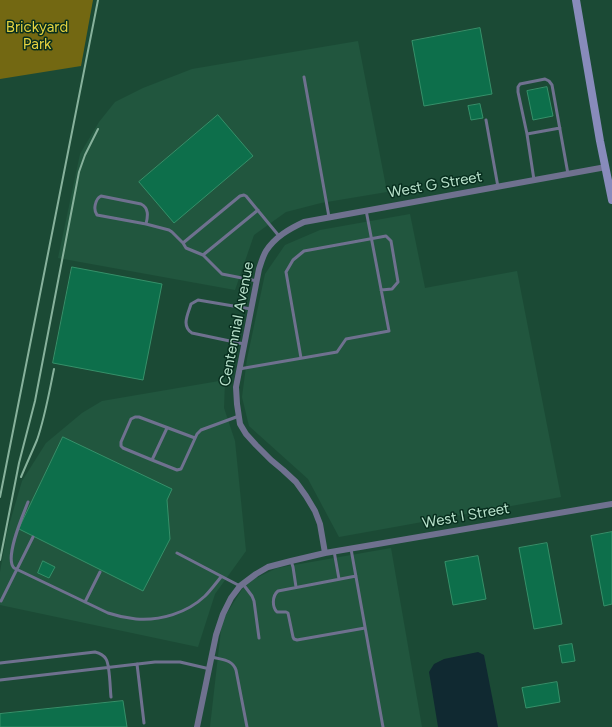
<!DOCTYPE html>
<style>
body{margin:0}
canvas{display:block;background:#1b4a35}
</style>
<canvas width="612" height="727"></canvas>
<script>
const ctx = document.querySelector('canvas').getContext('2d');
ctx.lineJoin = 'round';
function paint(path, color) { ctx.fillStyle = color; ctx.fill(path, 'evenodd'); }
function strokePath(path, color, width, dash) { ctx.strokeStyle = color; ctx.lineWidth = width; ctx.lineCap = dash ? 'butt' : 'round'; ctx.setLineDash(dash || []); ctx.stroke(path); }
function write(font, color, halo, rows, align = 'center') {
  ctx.font = font + ' Figtree,sans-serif'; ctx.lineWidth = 3; ctx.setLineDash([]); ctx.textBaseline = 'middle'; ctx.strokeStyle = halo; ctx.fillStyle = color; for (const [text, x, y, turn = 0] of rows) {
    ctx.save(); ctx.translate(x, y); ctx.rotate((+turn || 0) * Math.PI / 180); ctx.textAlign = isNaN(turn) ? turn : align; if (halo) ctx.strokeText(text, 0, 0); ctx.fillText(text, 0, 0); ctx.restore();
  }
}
paint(new Path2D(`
 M358,41L387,192L321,203L286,212L254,235L235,290L58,258L80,154L99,122L115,102L143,88L192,69Z
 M410,214L425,288L517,271L561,497L339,537L308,479L249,426L242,397L247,359L265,274L285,245L320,230Z
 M225,380L224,408L235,441L246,551L215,594L198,647L0,605V572L7,532L22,481L46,443L82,413L102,401Z
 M391,548L422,727H210L222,621L246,583L277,568Z`), '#21563e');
paint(new Path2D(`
 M0,0H93L81,66L0,79Z`), '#736812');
paint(new Path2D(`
 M478,652L484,655L498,727H438L429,672L434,664L444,659Z`), '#102931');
const building = new Path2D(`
 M480,28L492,94L424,106L412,41Z
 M547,87L553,116L533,120L527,91Z
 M480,104L483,118L471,120L468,106Z
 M218,115L253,156L174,223L139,182Z
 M72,267L162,284L143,380L53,363Z
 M63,437L172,489L167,500L170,539L143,591L19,529Z
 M612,532V604L604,606L591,536Z
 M547,543L562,624L534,629L519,548Z
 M478,556L486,599L453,605L445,562Z
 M43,561L55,567L49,578L38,573Z
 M572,644L575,661L562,663L559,646Z
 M557,682L560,702L526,708L522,688Z
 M123,701L127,727H0V714Z`);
paint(building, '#0d6f4b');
strokePath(building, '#359069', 1);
strokePath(new Path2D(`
 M304,77L329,217
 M486,120L498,187
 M527,134L560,128
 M534,180L527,134L518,92V87L520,84L545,79L549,81L552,85L568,174
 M146,224C148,216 149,208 141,204L101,196C95,199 93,210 97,215L146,224L169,230L172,232L183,243L240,196L244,195L246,196L279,236
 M183,243L186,248L203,255L258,210
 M203,255L222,274L257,281
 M244,344L192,333C181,326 188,314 191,304L198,300L251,309
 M301,358L286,272L293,260L304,251L386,236L391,241L398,282L392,289L381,290
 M239,369L337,352L346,339L389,331L366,210
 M167,428L152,460L177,470L181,469L197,434L201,430L239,416
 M152,460L123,448L121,446V442L131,419L135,417H139L195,438
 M28,502C23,515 4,558 14,568L108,613C117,616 126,618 136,619C160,621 187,613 205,596C211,590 216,583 221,577
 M351,549L383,727
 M334,551L339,579
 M177,553L240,586
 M291,561L293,567L296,587
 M356,576L278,591C272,596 272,607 277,612H286L288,613L293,637L294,639L297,640L365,628
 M243,584L252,596L254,601L259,638
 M1,601L33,537
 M85,602L100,572
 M212,657C222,660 232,659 236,670L247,727
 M0,663L95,652C99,653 103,654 106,659C110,665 110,689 111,697
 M137,664L144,723
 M0,680L155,662H180L210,669`), '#6f718f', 3);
strokePath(new Path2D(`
 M325,553L320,524L315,511L306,496L296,482L283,470L271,460L256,445L246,434L240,424L237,404L236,387L259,269C261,263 263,256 266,251C275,237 289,229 304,222L606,167
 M197,727L216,635L223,614L231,598L240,586L256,574L268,567L291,561L325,553L612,504`), '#6f718f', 6);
strokePath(new Path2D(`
 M576,0L600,141L612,200`), '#888bbb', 8);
strokePath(new Path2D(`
 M21,477C26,465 32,452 37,440C45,417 49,393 54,369
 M0,497L98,0
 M0,560L19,463L35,401L79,172L85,155L98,129`), '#87b29c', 2);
write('15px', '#e4d23f', '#072e1e', [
 ["Brickyard",37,28],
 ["Park",37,45]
]);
write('15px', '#b8e1cb', '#072e1e', [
 ["West G Street",435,185,-10],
 ["Centennial Avenue",237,324,-79],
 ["West I Street",466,516,-10]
]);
</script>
